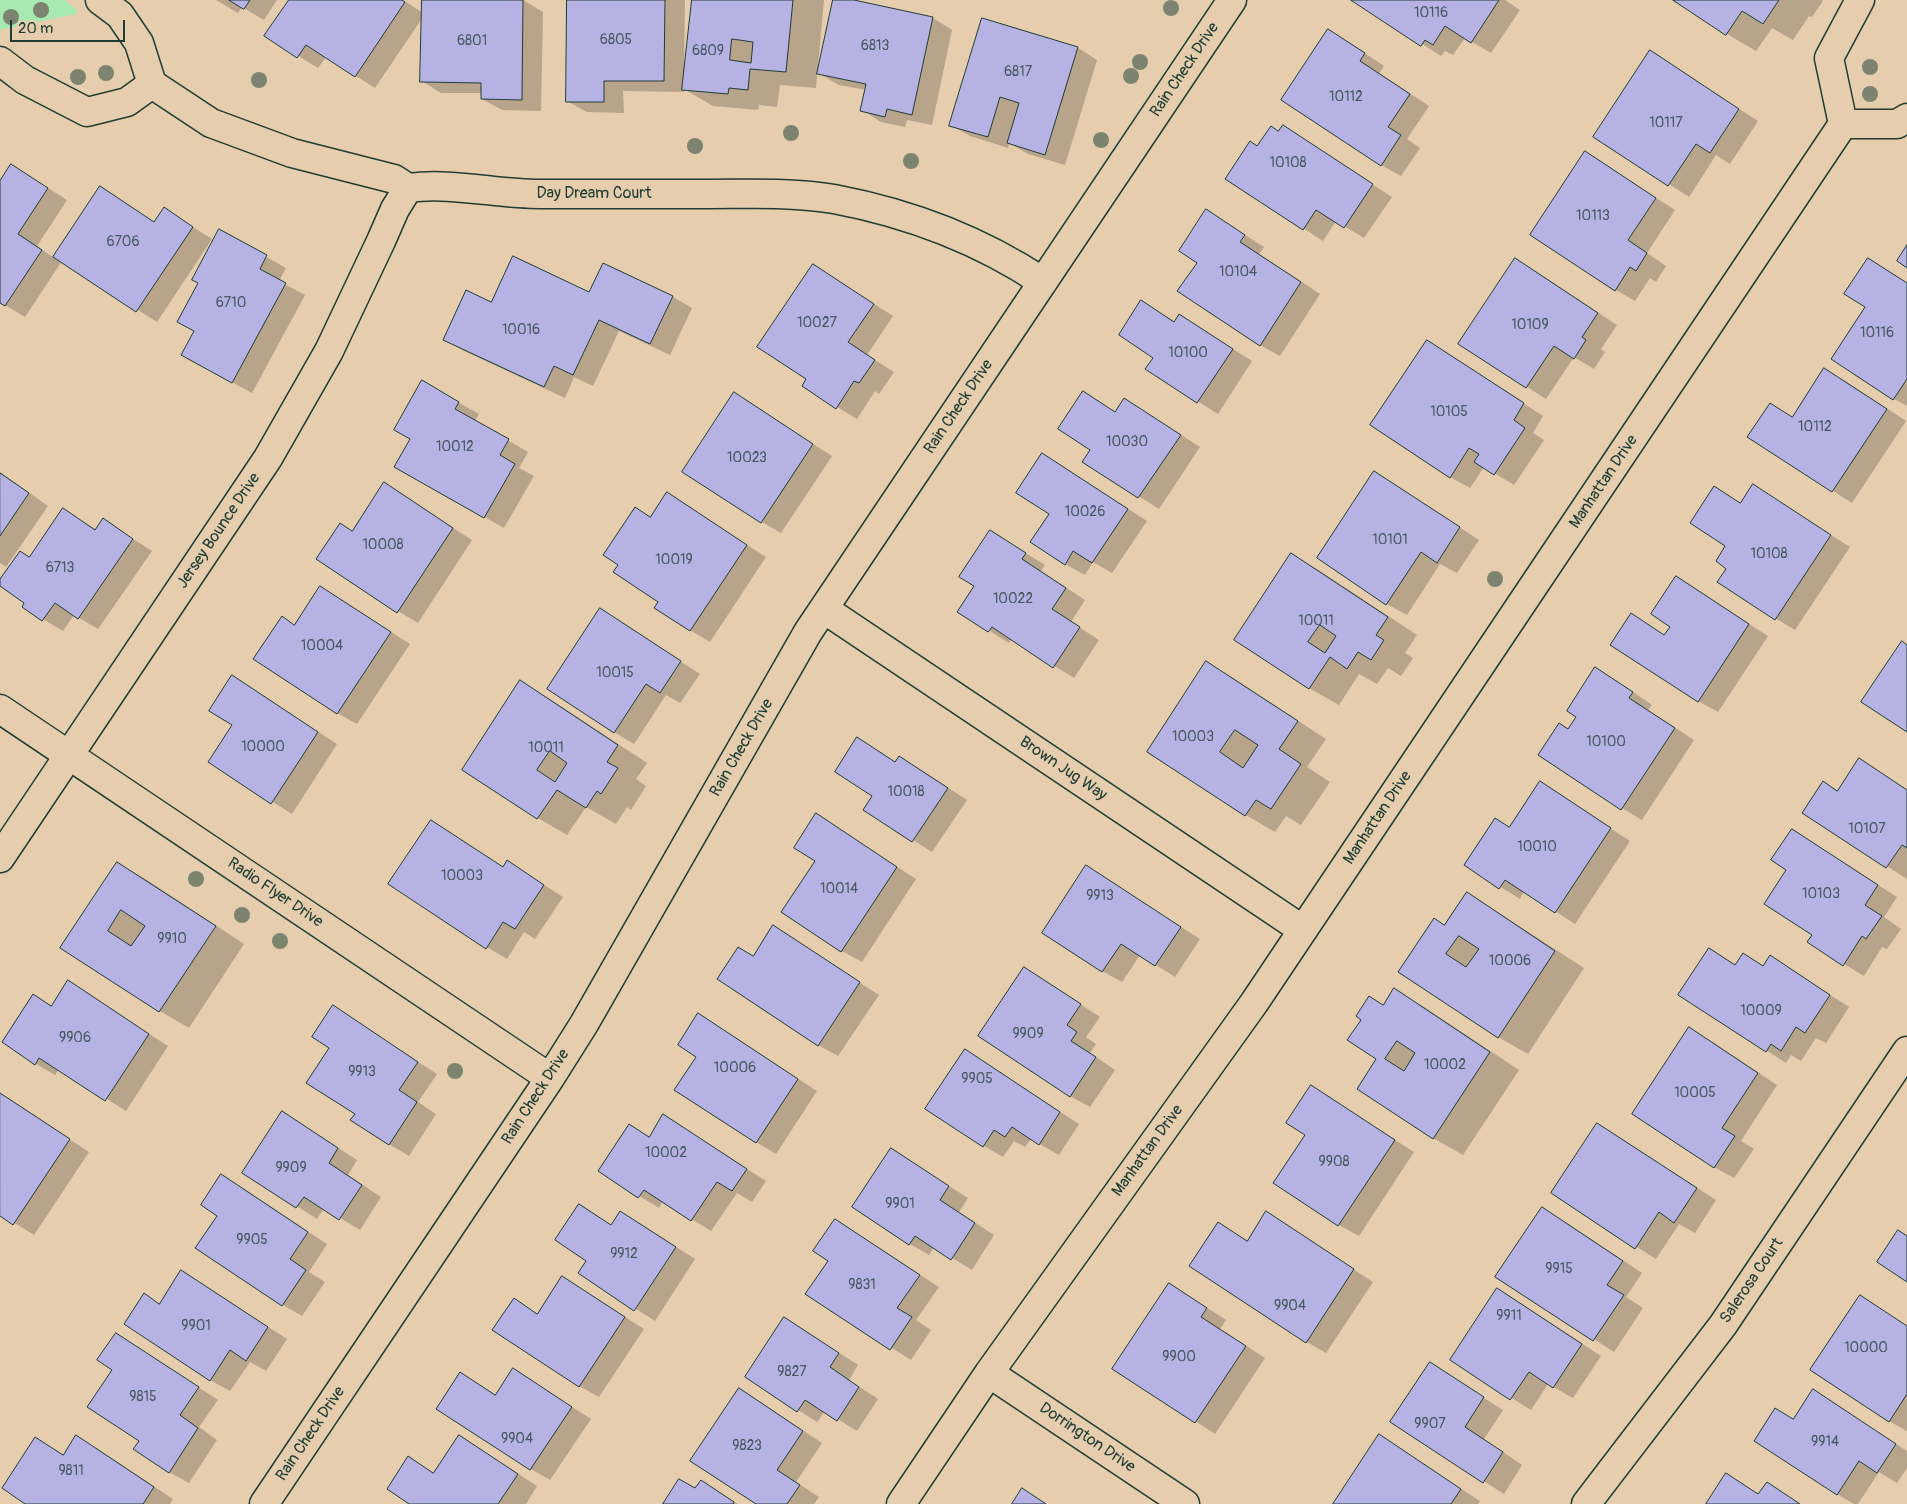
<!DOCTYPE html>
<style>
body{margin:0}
#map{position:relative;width:1907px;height:1504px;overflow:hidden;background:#e5cdae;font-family:Pangolin,sans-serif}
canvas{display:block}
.scale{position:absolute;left:10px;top:20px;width:115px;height:22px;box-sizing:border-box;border:2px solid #1f3d34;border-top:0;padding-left:6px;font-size:15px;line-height:18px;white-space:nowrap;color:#1f3d34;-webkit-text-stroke:4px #e5cdae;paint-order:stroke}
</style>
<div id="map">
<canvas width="1907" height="1504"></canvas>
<div class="scale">20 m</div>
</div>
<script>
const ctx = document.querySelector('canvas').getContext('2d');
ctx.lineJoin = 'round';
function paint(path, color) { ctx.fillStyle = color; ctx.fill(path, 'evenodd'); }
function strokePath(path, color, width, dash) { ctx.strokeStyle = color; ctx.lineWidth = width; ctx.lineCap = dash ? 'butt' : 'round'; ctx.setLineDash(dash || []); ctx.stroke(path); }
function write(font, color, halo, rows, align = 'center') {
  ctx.font = font + ' Pangolin,sans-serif'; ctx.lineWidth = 4; ctx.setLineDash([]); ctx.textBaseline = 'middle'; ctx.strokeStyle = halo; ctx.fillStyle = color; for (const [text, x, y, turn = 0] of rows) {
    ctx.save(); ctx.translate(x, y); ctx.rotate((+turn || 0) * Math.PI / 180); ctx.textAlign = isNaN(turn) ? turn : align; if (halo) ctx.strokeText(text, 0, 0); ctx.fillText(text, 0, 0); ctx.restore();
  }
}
paint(new Path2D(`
 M0,0H65L77,10L76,14L0,30Z`), '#a8e9b2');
paint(new Path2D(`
 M216,0H277L264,20L242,7L238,13Z
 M290,0H403L423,13V0H523L543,12L541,111L502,110L482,99V93H441L422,81L423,17L375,88L326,57L318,68L266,36Z
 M569,0H685L684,66H686L693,0H824L816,88L780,85L777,107L759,105L758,110L713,106L684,89V92L623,91L624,113L587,112L567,101Z
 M834,0H848L933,18L952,30L932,125L907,120L905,127L881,122L862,110L866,90L839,85L818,73Z
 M1353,0H1505L1520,10L1491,53L1465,38L1453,55L1445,51L1441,56Z
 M1676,0H1822L1823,1L1812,17L1809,16L1793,40L1772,28L1756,51L1727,34Z
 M1348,42L1384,66L1379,73L1429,106L1407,139L1420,148L1401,176L1381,165Z
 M1078,48L1097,60L1065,165L1028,154L1009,143L1008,148L970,136L951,125Z
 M1650,52L1758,121L1730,164L1716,155L1689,197L1595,136Z
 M1283,127L1392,197L1364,238L1336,221L1323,241L1227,179L1258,147L1279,133Z
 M1586,153L1675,210L1647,253L1666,266L1656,282L1650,278L1635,301L1616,290Z
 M12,165L67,200L37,246L54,258L100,188L156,223L164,209L212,239L157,322L62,261L25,317L0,302V183Z
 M1207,211L1264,247L1259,254L1320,294L1280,356L1260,345L1199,262Z
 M220,231L286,268L279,281L305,295L252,393L202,366L195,331L199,283Z
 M1869,259L1907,283V406L1894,399L1866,307Z
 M813,265L893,316L867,355L894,372L879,394L875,391L857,419L803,386L807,379Z
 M1535,271L1617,325L1601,349L1605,352L1594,369L1574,357L1546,399L1460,344Z
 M590,293L673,297L692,308L670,355L619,331L593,386L574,377L565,398L464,351L445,339L492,303Z
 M1142,302L1175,322L1180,316L1252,361L1218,414L1147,369L1154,357Z
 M1427,341L1543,416L1533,433L1544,440L1514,485L1484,467L1470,488L1450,477Z
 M1845,381L1906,421L1852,503L1749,437L1793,418Z
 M422,382L479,414L475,421L528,452L519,468L534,476L504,528L396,467L412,439Z
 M734,394L832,456L781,533L762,522Z
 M1125,399L1200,447L1159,509L1084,461Z
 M1043,455L1147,521L1112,573L1093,562L1085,575L1065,564L1050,514Z
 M0,472L48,506L6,567L0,563Z
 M1375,472L1479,540L1457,573L1440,564L1407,615L1387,604Z
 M384,484L472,540L418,623L398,611L353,532Z
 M1754,486L1850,547L1795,630L1775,618L1728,568L1727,546L1741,504Z
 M667,494L766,557L710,642L690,630L620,565L636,508L651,517Z
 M64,510L97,530L103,520L152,551L98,629L74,615L63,631L23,607L26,603L0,585V581L30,558Z
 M990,531L1045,565L1041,571L1085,600L1071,622L1099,640L1074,678L1011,639L1009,643L959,612L976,586Z
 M1291,554L1320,571L1417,635L1405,653L1413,658L1401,676L1388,668L1377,684L1359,674L1339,705L1309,688Z
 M1676,577L1768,636L1718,712L1698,701L1665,636L1672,627Z
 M321,587L410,644L357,724L337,713L282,618L295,625Z
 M600,610L700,674L680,703L666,695L634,744L614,732Z
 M1207,663L1236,680L1326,739L1307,767L1330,782L1301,825L1286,816L1275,832L1246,815L1148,751Z
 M232,677L337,744L292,814L210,762L234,725Z
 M1615,680L1652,705L1648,710L1694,740L1642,820L1622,808L1569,731Z
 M521,682L550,699L647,763L636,779L646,786L631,810L627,807L616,824L586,807L567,835L538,818L463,769Z
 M1860,760L1907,790V879L1804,812L1823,782L1839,791Z
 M896,763L919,769L967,800L932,852L865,809Z
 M1540,783L1630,841L1575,924L1524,891L1520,899L1465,865L1511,828Z
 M817,815L916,879L862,962L842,951L816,861Z
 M1792,830L1897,897L1884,917L1901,929L1887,949L1882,947L1864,976L1844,964L1813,934L1788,870Z
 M508,862L563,897L535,939L524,932L507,959L487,947L504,868Z
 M117,863L147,880L244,944L189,1028L160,1011L62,948Z
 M1087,867L1200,939L1175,977L1140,955L1122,982L1102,971Z
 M1467,894L1496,911L1584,968L1528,1054L1498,1037L1400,972L1445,926Z
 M773,927L879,995L838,1056L818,1045L754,957Z
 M1709,950L1736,965L1764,967L1771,957L1849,1007L1826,1043L1816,1038L1801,1061L1791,1055L1786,1063L1680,995Z
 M1024,968L1100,1017L1086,1037L1096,1044L1090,1053L1115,1070L1090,1107L1070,1096Z
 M68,982L168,1046L126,1111L59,1069L55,1075L35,1063L33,996L52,1006Z
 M1394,990L1424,1007L1519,1070L1463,1155L1433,1138L1378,1059L1384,1006Z
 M333,1007L437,1074L418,1102L436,1114L409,1156L389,1144L356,1114L331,1048Z
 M718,1027L817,1091L776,1154L756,1142Z
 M1709,1040L1777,1085L1741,1141L1754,1149L1734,1178L1714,1167Z
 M965,1050L1079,1124L1059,1155L1031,1139L1025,1147L1014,1141L1003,1157L984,1146Z
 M1311,1087L1414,1152L1359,1236L1339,1225L1307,1135Z
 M0,1094L89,1152L34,1235L0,1214Z
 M283,1112L357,1160L348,1175L381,1197L360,1230L324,1208L317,1219L244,1172Z
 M664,1116L766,1181L752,1202L737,1193L711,1231L663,1201L659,1208L599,1171L629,1126L650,1137Z
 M1598,1124L1716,1200L1695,1233L1679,1224L1656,1259L1552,1193Z
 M892,1150L968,1198L959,1212L994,1235L972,1270L934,1247L929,1255L910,1244Z
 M241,1187L327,1244L309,1272L325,1282L302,1316L283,1305Z
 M579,1206L612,1226L621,1212L695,1259L655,1321L580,1273L588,1261Z
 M1266,1213L1373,1282L1326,1353L1307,1342L1218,1224L1248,1241Z
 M835,1220L939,1287L916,1320L931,1330L911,1360L807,1294L830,1260Z
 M1562,1220L1642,1273L1626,1297L1643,1308L1614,1352L1497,1277Z
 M182,1271L287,1339L266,1371L250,1362L230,1391L210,1380L144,1295L160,1304Z
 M562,1277L644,1329L599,1397L579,1386L514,1300L538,1314Z
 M1189,1296L1226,1320L1220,1329L1265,1358L1215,1434L1114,1368Z
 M1860,1297L1907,1326V1431L1889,1421Z
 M1517,1301L1601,1356L1573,1398L1548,1384L1531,1410L1451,1360Z
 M784,1318L858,1365L849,1380L878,1399L857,1431L825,1411L817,1422L746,1377Z
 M116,1334L218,1400L199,1427L217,1440L189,1483L169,1472L141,1440L114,1370Z
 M1430,1364L1503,1410L1484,1439L1522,1465L1504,1494L1392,1422Z
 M513,1370L591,1419L550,1480L531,1469L460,1374L496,1395Z
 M1814,1391L1907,1451V1468L1897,1483L1879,1472L1858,1504H1854L1837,1494L1794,1420Z
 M759,1401L822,1443L796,1482L819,1497L814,1504H758Z
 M459,1436L537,1486L526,1504H412L409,1458L434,1473Z
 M1379,1436L1480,1501L1478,1504H1335Z
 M36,1439L64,1455L96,1448L173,1499L170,1504H27Z
 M701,1481L738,1504H664L696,1489Z`), '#0003');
const building = new Path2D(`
 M229,0H250L244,9Z
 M289,0H402L405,2L355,77L306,45L297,58L264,36Z
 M422,0H523L522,100L481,99V83L420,82Z
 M567,0H665L664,81H604V102H566Z
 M692,0H793L786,72L750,69L748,90L729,88L728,94L682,90ZM732,39L753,42L751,63L730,60Z
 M833,0H854L933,17L912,115L887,109L885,117L860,111L866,84L817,74Z
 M1351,0H1499L1471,43L1445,26L1433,45L1425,40L1421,46Z
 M1673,0H1779L1763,24L1742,11L1726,35Z
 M982,18L1078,47L1045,155L1007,143L1019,103L1000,97L988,137L949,126Z
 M1328,29L1365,53L1360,61L1410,94L1388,127L1401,135L1381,166L1281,100Z
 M1650,50L1739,109L1710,153L1696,144L1668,186L1593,137Z
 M1283,125L1373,184L1344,228L1316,210L1303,230L1225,179L1250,141L1257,146L1271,126L1278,131Z
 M1585,151L1656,198L1628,240L1647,253L1636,271L1630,267L1615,291L1530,235Z
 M11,164L48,188L18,234L42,250L5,306L0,303V181Z
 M100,186L154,222L164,207L193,227L136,312L53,257Z
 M1206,209L1245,235L1240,242L1301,282L1260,346L1177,291L1197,263L1179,251Z
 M219,229L267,255L260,269L286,283L232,383L181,355L194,331L177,322L198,283L192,280Z
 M1907,245V268L1897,261Z
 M513,256L589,292L603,263L673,296L650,344L599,320L573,375L554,366L544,387L443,340L466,290L491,302Z
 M1515,258L1598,313L1582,337L1586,340L1574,359L1554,346L1526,388L1458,344Z
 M1868,258L1907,283V379L1893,400L1831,359L1865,307L1844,294Z
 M813,264L874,304L848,342L875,360L859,383L854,381L836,409L802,386L806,379L757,347Z
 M1141,300L1174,322L1179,314L1233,349L1197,403L1145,369L1153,358L1119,335Z
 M1427,340L1524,403L1514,420L1525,428L1494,475L1474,462L1479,454L1469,448L1450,478L1370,425Z
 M1824,368L1887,409L1832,492L1747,437L1770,403L1792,417Z
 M422,380L459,402L455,409L509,439L500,455L515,464L484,518L394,467L410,439L394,430Z
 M1083,391L1115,412L1124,398L1181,435L1138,498L1082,462L1090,450L1058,429Z
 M734,392L813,444L761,523L682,472Z
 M1042,453L1128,509L1092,563L1073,551L1065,565L1030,542L1049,514L1016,493Z
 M1374,471L1460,527L1437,563L1421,552L1386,605L1317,558Z
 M0,473L29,493L0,536Z
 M384,482L453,528L397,613L316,559L340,523L352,531Z
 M1753,484L1831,535L1775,620L1717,582L1726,569L1716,561L1725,546L1690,523L1714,486L1740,503Z
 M667,492L747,545L690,631L654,608L658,602L613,572L618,565L603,555L635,507L650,517Z
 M63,508L95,530L103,518L133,539L78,619L55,603L42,621L22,607L24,603L0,586V579L20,551L29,557Z
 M990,530L1026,553L1022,559L1066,588L1052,609L1080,627L1053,668L992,627L988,632L957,612L974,586L959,577Z
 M1291,553L1388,617L1376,635L1384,640L1371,660L1358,652L1347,669L1330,657L1309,689L1234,640ZM1320,625L1336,636L1325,653L1308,642Z
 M1676,576L1749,624L1698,702L1610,645L1631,613L1664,635L1670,627L1651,614Z
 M320,586L391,632L337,714L253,659L282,616L294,625Z
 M600,608L681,661L660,693L646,684L614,733L547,689Z
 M1902,641L1907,645V732L1861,702Z
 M1206,661L1298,721L1279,749L1301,764L1271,809L1256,800L1245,816L1147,752ZM1235,730L1258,745L1243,768L1220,752Z
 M1595,667L1633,692L1629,698L1675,728L1621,810L1538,755L1559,723L1568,729L1576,717L1567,711Z
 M232,675L318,732L271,804L208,762L232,725L209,711Z
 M520,680L618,745L607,762L618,768L601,794L597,791L586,808L557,790L537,819L462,770ZM550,751L567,763L555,782L537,770Z
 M857,737L895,762L899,756L948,788L912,842L863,810L872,796L835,772Z
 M1859,758L1907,790V848L1902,845L1886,868L1802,813L1823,781L1837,791Z
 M1540,781L1611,828L1555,913L1505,880L1499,889L1464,865L1495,818L1509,827Z
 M816,813L897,867L841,952L781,912L815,861L794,848Z
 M431,820L503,867L507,860L544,885L515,929L503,922L486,949L388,884Z
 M1792,829L1878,885L1865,905L1882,916L1866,939L1862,936L1843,966L1807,942L1812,935L1764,904L1786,870L1771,860Z
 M117,862L216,926L159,1012L60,948ZM121,910L145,926L131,946L108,931Z
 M1086,865L1181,927L1155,966L1121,944L1102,972L1042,933Z
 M1467,892L1555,951L1498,1038L1398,972L1434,918L1444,925ZM1459,936L1479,949L1466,967L1446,954Z
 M773,925L860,982L818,1046L717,979L738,947L753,956Z
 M1709,948L1735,965L1743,953L1763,966L1770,955L1830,995L1805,1033L1796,1027L1781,1051L1771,1044L1766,1052L1678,995Z
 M1024,967L1081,1004L1067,1025L1077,1032L1071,1041L1096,1057L1070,1097L978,1036Z
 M68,980L149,1034L105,1101L39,1058L35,1065L2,1042L33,994L51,1006Z
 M1394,988L1490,1052L1433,1139L1357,1089L1376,1059L1347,1040L1361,1020L1356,1016L1369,996L1383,1005ZM1397,1041L1415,1053L1404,1071L1385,1059Z
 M333,1005L418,1062L399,1090L417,1102L389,1145L350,1120L355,1114L306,1083L329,1048L312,1037Z
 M698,1013L798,1079L756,1143L674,1090L696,1057L678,1045Z
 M1689,1027L1758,1073L1722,1128L1735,1136L1714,1168L1632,1114Z
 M965,1049L1060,1112L1039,1145L1012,1127L1005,1137L994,1130L983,1147L925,1109Z
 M1311,1085L1395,1140L1338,1226L1273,1183L1305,1135L1286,1123Z
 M0,1093L70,1139L13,1225L0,1216Z
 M282,1111L338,1148L329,1163L362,1185L339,1220L304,1197L296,1208L242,1173Z
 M663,1114L747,1169L732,1191L717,1182L691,1221L644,1190L638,1198L598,1171L629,1124L649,1137Z
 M1597,1123L1697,1188L1674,1223L1659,1212L1635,1249L1551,1193Z
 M891,1148L949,1186L940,1200L975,1223L951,1260L915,1236L909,1245L852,1207Z
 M221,1174L308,1232L290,1259L306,1270L282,1306L195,1248L217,1216L201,1205Z
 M579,1204L611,1225L620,1211L676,1247L634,1311L578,1273L586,1261L555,1240Z
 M1542,1207L1623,1261L1607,1285L1624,1295L1593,1341L1495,1277Z
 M1266,1211L1354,1269L1306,1343L1189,1266L1218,1222L1247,1241Z
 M835,1219L920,1275L897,1308L912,1317L890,1350L805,1294L828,1261L813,1251Z
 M1898,1230L1907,1236V1282L1877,1262Z
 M181,1270L268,1327L246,1361L230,1350L210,1381L124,1324L144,1293L159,1304Z
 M562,1276L625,1317L579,1387L492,1330L514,1298L537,1314Z
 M1169,1283L1207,1308L1201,1317L1246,1346L1195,1423L1112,1369Z
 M1497,1288L1582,1344L1553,1388L1529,1372L1510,1400L1450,1360Z
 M1860,1295L1907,1326V1394L1889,1422L1810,1370Z
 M784,1317L839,1353L830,1367L859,1387L837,1421L805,1400L797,1412L745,1377Z
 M116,1333L199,1387L180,1415L198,1428L169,1473L133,1449L139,1441L87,1407L112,1370L97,1360Z
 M1430,1362L1484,1397L1465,1427L1503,1452L1483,1483L1390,1422Z
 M513,1368L572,1407L530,1470L436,1409L460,1372L495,1395Z
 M739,1388L803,1431L777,1470L800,1485L787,1504H756L690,1461Z
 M1813,1389L1896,1444L1877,1473L1859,1461L1837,1495L1754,1441L1775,1408L1793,1419Z
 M1379,1434L1461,1489L1451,1504H1333Z
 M76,1435L154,1487L143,1504H25L2,1488L35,1437L63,1455Z
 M459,1435L518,1474L498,1504H409L387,1489L408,1456L433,1473Z
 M1726,1473L1758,1494L1767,1482L1800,1504H1706Z
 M679,1479L695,1488L701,1480L734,1502L733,1504H663Z
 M1022,1488L1046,1504H1012Z`);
paint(building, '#b6b2e4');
strokePath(building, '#1f3d34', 1);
const street = new Path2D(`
 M100,0L120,15L139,43L152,84L211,123L292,153L394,179L408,188C452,182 496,194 540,194C596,194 653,194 710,194C751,194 793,192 834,199C908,213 980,240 1043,282
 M0,61L25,80L87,112L127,102L152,84
 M1843,124H1897L1907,118
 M824,609L1303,930
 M0,709L550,1078
 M0,858L268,458L329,351L381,241L395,209L408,188
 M989,1373L1185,1504
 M264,1504L550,1078L584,1024L808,632L1232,0
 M901,1504L989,1373L1254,1003L1843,124L1829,58L1860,0
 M1586,1504L1723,1325L1907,1051`);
strokePath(street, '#1f3d34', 31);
strokePath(street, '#e5cdae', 28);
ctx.fillStyle = '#7c836e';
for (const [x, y] of [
 [1171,8],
 [41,10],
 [11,17],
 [1140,62],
 [1870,67],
 [106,73],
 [1131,76],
 [78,77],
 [259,80],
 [1870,94],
 [791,133],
 [1101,140],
 [695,146],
 [911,161],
 [1495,579],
 [196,879],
 [242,915],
 [280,941],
 [455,1071]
]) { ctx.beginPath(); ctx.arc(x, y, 8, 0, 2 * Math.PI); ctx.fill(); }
write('14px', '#455a60', null, [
 ["10116",1431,13],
 ["6805",616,40],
 ["6801",472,41],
 ["6813",875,46],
 ["6809",708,51],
 ["6817",1018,72],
 ["10112",1346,97],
 ["10117",1666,123],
 ["10108",1288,163],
 ["10113",1593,216],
 ["6706",123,242],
 ["10104",1238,272],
 ["6710",231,303],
 ["10027",817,323],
 ["10109",1530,325],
 ["10016",521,330],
 ["10116",1877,333],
 ["10100",1188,353],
 ["10105",1449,412],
 ["10112",1815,427],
 ["10030",1127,442],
 ["10012",455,447],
 ["10023",747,458],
 ["10026",1085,512],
 ["10101",1390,540],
 ["10008",383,545],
 ["10108",1769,554],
 ["10019",674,560],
 ["6713",60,568],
 ["10022",1013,599],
 ["10011",1316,621],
 ["10004",322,646],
 ["10015",615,673],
 ["10003",1193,737],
 ["10100",1606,742],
 ["10000",263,747],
 ["10011",546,748],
 ["10018",906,792],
 ["10107",1867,829],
 ["10010",1537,847],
 ["10003",462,876],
 ["10014",839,889],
 ["10103",1821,894],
 ["9913",1100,896],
 ["9910",172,939],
 ["10006",1510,961],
 ["10009",1761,1011],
 ["9909",1028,1034],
 ["9906",75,1038],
 ["10002",1445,1065],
 ["10006",735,1068],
 ["9913",362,1072],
 ["9905",977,1079],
 ["10005",1695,1093],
 ["10002",666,1153],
 ["9908",1334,1162],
 ["9909",291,1168],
 ["9901",900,1204],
 ["9905",252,1240],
 ["9912",624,1254],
 ["9915",1559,1269],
 ["9831",862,1285],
 ["9904",1290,1306],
 ["9911",1509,1316],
 ["9901",196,1326],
 ["10000",1866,1348],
 ["9900",1179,1357],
 ["9827",792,1372],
 ["9815",143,1397],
 ["9907",1430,1424],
 ["9904",517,1439],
 ["9914",1825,1442],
 ["9823",747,1446],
 ["9811",71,1471]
]);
write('16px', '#1f3d34', '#e5cdae', [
 ["Rain Check Drive",1185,70,-56],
 ["Day Dream Court",594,194],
 ["Rain Check Drive",959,407,-56],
 ["Manhattan Drive",1604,482,-56],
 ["Jersey Bounce Drive",219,531,-56],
 ["Rain Check Drive",742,748,-60],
 ["Brown Jug Way",1063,769,34],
 ["Manhattan Drive",1378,818,-56],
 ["Radio Flyer Drive",275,893,34],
 ["Rain Check Drive",536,1097,-57],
 ["Manhattan Drive",1148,1151,-54],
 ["Salerosa Court",1752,1281,-56],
 ["Rain Check Drive",311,1434,-56],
 ["Dorrington Drive",1087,1438,34]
]);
</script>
